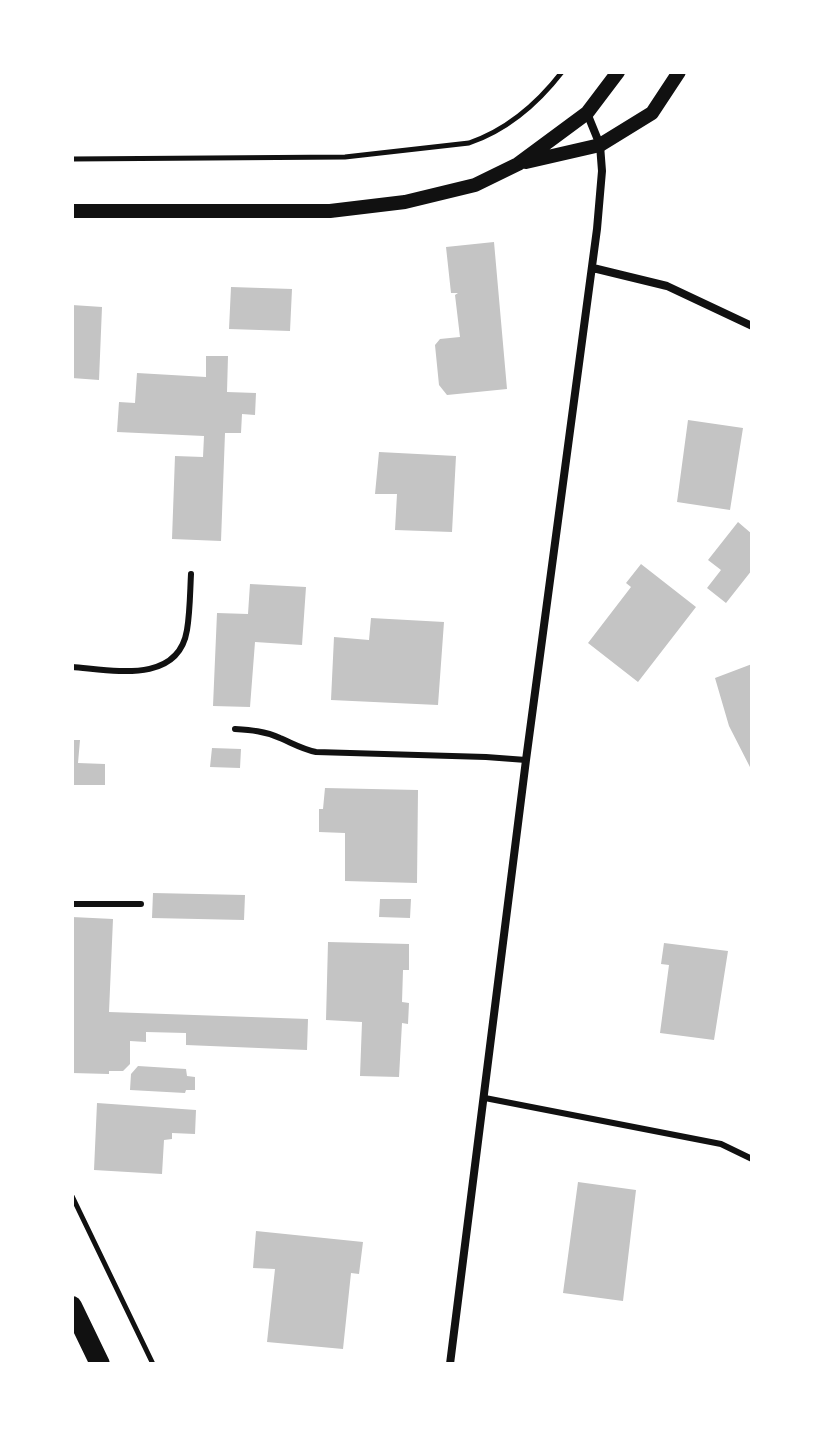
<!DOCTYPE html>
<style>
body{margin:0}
#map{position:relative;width:824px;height:1436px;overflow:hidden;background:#fff;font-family:"Asap Condensed",sans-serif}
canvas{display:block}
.frame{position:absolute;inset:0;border:74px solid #fff;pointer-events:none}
</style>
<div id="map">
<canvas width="824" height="1436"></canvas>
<div class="frame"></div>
</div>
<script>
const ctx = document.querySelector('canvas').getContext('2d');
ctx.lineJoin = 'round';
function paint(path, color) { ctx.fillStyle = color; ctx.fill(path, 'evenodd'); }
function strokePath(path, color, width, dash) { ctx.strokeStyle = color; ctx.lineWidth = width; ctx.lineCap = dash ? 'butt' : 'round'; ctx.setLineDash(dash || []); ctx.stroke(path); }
paint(new Path2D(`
 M494,242L507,389L447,395L439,385L435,345L440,339L460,337L455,295L458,293H451L446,247Z
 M231,287L292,289L290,331L229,329Z
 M72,305L102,307L99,380L72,378Z
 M206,356H228L227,392L256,393L255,415L242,414L241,433H225L221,541L172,539L175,456L203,457L204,436L117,432L119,402L135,403L137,373L206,377Z
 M688,420L743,428L730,510L677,502Z
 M379,452L456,456L452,532L395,530L397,494H375Z
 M738,522L752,534V570L726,603L707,588L721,570L708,560Z
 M641,564L696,607L638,682L588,643L631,587L626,583Z
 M250,584L306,587L302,645L255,642L250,707L213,706L217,613L248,614Z
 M371,618L444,622L438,705L331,700L334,637L369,640Z
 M752,664V771L729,726L715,678Z
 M72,740H80L78,763L105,764V785H72Z
 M212,748L241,749L240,768L210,767Z
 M325,788L418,790L417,883L345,881V833L319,832V809H323Z
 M153,893L245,895L244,920L152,918Z
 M380,899H411L410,918L379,917Z
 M72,917L113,919L109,1012L308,1019L307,1050L186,1045V1033L146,1032V1042L130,1041V1064L123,1071H109V1074L72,1073Z
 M328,942L409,944V970H403L402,1002L409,1003L408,1024L402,1023L399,1077L360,1076L362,1022L326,1020Z
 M664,943L728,951L714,1040L660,1033L669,965L661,964Z
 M138,1066L186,1069L187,1076L195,1077V1090H186L185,1093L130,1090L131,1074Z
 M97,1103L196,1110L195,1134L172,1133V1139L164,1140L162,1174L94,1170Z
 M578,1182L636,1190L623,1301L563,1293Z
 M256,1231L363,1242L359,1274L351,1273L343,1349L267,1342L275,1269L253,1268Z`), '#c4c4c4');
strokePath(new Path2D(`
 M72,159L345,157L469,143C507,130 538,103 562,72
 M72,1196L153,1364`), '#111', 5);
strokePath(new Path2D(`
 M72,667C112,670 178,685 187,630C190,612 190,593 191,574
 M235,729C250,730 265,731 280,738C292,743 302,749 316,752L486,757L526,760
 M72,904H141
 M485,1098L721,1144L752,1159`), '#111', 6);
strokePath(new Path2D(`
 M593,268L667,286L752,326
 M450,1364L526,760L597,229L602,171L600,145L587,113`), '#111', 8);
strokePath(new Path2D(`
 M526,162L600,145L652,113L679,72
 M72,211H330L405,202L475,185L518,164L587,113L618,72`), '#111', 14);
strokePath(new Path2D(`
 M72,1306L100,1364`), '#111', 20);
</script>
